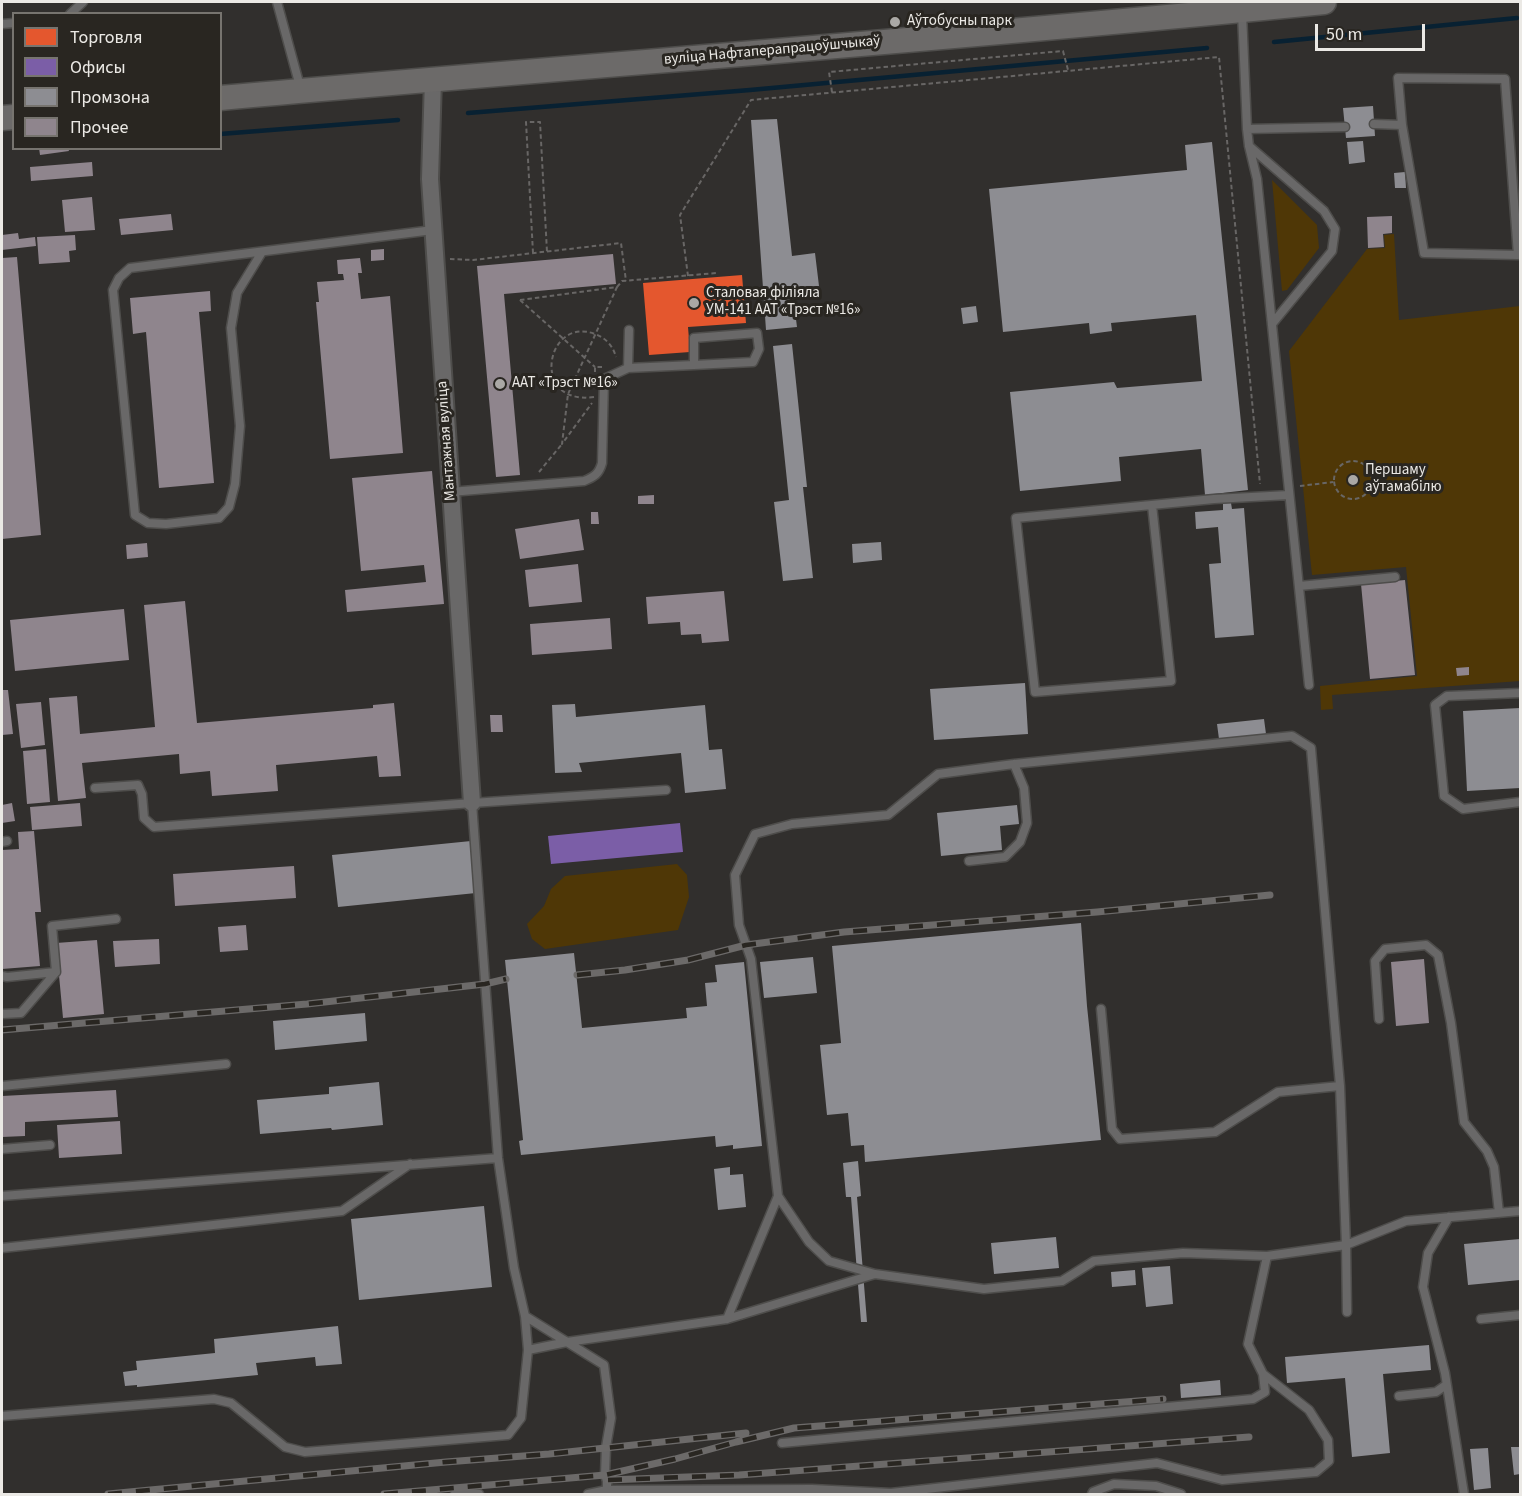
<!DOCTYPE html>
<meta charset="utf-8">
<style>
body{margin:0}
#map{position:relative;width:1522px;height:1496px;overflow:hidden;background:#312f2d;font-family:"Source Sans 3",sans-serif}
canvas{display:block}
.frame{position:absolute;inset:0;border:3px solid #ebe9e5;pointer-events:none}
.legend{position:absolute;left:12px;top:12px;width:210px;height:138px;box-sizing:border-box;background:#292621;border:2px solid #77746f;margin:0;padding:8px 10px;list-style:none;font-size:18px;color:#ebe9e5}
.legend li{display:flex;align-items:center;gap:12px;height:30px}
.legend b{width:30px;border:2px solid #77746f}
.scale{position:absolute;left:1315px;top:24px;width:110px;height:27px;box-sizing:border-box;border:3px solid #ebe9e5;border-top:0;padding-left:8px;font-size:18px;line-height:21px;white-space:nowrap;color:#ebe9e5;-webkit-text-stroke:4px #292621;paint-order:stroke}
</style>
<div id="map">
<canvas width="1522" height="1496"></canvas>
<div class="frame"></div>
<ul class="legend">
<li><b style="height:16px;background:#e4572e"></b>Торговля</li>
<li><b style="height:16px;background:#7b5ea7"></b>Офисы</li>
<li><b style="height:16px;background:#8d8d92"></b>Промзона</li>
<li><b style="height:16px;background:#8f858d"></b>Прочее</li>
</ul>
<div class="scale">50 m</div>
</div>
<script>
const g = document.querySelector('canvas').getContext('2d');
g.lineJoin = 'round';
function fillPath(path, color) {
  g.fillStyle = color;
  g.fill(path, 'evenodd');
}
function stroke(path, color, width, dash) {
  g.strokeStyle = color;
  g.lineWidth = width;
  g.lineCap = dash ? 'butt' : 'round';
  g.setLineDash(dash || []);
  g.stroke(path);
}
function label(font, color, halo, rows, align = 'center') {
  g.font = font + ' "Source Sans 3",sans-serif';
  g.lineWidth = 6;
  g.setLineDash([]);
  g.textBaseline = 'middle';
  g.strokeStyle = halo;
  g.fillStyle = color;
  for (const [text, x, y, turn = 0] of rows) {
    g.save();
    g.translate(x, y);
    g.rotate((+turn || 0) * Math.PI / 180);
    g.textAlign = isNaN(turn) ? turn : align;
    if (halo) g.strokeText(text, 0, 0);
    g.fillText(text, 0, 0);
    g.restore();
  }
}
fillPath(new Path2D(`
 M1272 180 1317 225 1319 248 1287 290 1282 291Z
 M1394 234 1399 320 1520 306V681L1332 695 1333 709 1321 710 1320 686 1417 676 1406 567 1312 575 1289 351 1367 249 1385 248 1384 235Z
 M677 864 687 875 689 897 678 930 545 949 532 939 527 924 544 906 551 889 565 876Z`), '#4f3706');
fillPath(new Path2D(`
 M742 275 746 323 688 327 690 352 649 355 643 283Z`), '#e4572e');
fillPath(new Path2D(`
 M680 823 683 852 551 864 548 836Z`), '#7b5ea7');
fillPath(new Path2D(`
 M1373 106 1375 136 1346 138 1343 108Z
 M777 119 792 256 815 253 819 286 792 288 797 327 766 330 751 120Z
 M1363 141 1365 162 1349 164 1347 142Z
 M1212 142 1248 490 1205 495 1201 449 1119 457 1121 481 1020 491 1010 392 1114 382 1117 388 1202 381 1196 315 1111 323 1112 331 1090 334 1089 323 1003 332 989 189 1187 170 1185 145Z
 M1405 172 1406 188H1395L1394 173Z
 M976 306 978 322 963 324 961 308Z
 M792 344 807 487H803L813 578 783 581 774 502 789 500 773 346Z
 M1223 503H1231L1232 509 1244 508 1254 635 1215 638 1209 564 1221 563 1218 527 1196 529 1195 512 1223 510Z
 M881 542 882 560 853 563 852 544Z
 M1025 683 1028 734 934 740 930 689Z
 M575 704 576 717 705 705 709 750 722 749 726 789 685 793 681 753 579 763 582 772 555 773 552 705Z
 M1520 708V788L1467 791 1463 711Z
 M1264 719 1266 734 1219 739 1217 724Z
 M1017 805 1019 824 1000 826 1002 850 941 856 937 813Z
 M471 841 476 893 338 907 332 855Z
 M1081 923 1087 1006 1101 1140 865 1162 864 1145 851 1146 848 1113 827 1115 820 1045 841 1043 832 946Z
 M574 953 582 1028 687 1018 686 1008 707 1006 705 983 717 982 715 965 744 962 762 1146 733 1149V1145L716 1147 715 1136 521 1155 519 1141 523 1140 505 960Z
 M813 957 817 993 764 998 760 962Z
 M365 1013 367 1041 275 1050 273 1021Z
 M379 1082 383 1125 332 1130 331 1128 260 1134 257 1100 329 1094V1087Z
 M858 1161 861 1196 857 1197 867 1322H861L851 1197H846L843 1163Z
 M730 1167V1175L743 1174 746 1207 718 1210 714 1169Z
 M484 1206 492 1287 359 1300 351 1219Z
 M1056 1237 1059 1268 994 1274 991 1243Z
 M1520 1239V1280L1468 1285 1464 1244Z
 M1170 1266 1173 1304 1146 1307 1142 1268Z
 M1135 1270 1136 1285 1112 1287 1111 1272Z
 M338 1326 342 1364 316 1366 315 1357 256 1363 258 1375 137 1387V1385L125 1386 123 1372 137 1370 136 1361 215 1353 214 1339Z
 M1429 1345 1431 1370 1383 1374 1390 1453 1352 1457 1345 1378 1287 1383 1285 1357Z
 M1220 1380 1221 1395 1181 1398 1180 1384Z
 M1511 1447H1520V1474L1514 1475Z
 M1488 1448 1491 1488 1474 1490 1470 1449Z`), '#8d8d92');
stroke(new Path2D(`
 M1274 42 1517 18
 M468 113 750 90 1207 48
 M220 134 398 120`), '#082132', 4.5);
fillPath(new Path2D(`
 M39 148H68L69 151 40 155Z
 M92 162 93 176 31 181 30 167Z
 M92 197 95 230 65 232 62 200Z
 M171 214 173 230 121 235 119 219Z
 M1392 216V233L1383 234 1384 247 1368 248 1367 217Z
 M18 233 19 239 35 237 36 246 2 250V235Z
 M75 235 76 250 69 251 70 262 39 264 37 237Z
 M384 249V260L371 261V250Z
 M613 254 616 284 504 294 520 475 496 477 477 266Z
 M17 257 41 535 2 539V258Z
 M360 258 362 273H358L361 299 390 296 403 453 330 459 316 302H319L317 282 344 280 343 274H338L337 260Z
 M210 291 211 311 199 312 214 483 159 488 146 332 133 334 130 298Z
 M432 471 444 604 347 612 345 590 426 582 424 565 361 571 352 478Z
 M654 495V504H638V496Z
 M591 512H598L599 524H591Z
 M579 519 584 550 520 559 515 529Z
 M147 543 148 557 127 559 126 545Z
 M578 564 582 602 529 607 525 570Z
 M1405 580 1415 675 1370 679 1361 584Z
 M724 591 729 641 702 643 701 634 681 635 680 622 648 624 646 597Z
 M185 601 197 723 373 708V705L394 703 401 776 379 777 377 756 276 765 278 791 212 796 210 771 180 774 179 754 82 763 86 798 58 801 49 698 77 696 80 734 155 727 144 605Z
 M124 609 129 660 15 671 10 620Z
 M610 618 612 649 532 655 530 624Z
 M1469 667V675L1457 676 1456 668Z
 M2 690H8L13 734 2 735Z
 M41 702 45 745 21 748 16 704Z
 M490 715H502L503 732H491Z
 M46 749 50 802 27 804 23 751Z
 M12 803 15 821 2 823V805Z
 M80 803 82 826 32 830 30 807Z
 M34 831 41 912H35L40 966 2 969V850L19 849 18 832Z
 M294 866 296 898 175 906 173 874Z
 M246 925 248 950 220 952 218 927Z
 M159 939 160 964 115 967 113 941Z
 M97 940 104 1014 63 1018 56 943Z
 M1424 959 1429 1023 1396 1026 1391 962Z
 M116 1090 118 1117 25 1122V1136L2 1137V1096Z
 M120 1121 122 1154 59 1158 57 1125Z`), '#8f858d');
const lane = new Path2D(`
 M277 2 301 90
 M1242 13 1247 129 1249 146 1257 179 1309 685
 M70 14 83 2
 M2 24 14 23
 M1374 124 1402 125 1398 78 1505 79 1518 255 1424 253 1402 125
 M1247 129 1345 127
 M1249 146 1324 211 1335 229 1332 251 1272 324
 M262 252 237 293 231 328 240 426 235 484 229 507 219 518 166 524 148 523 135 515 113 290 119 278 130 268 433 230
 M757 333 759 349 753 362 694 365V338Z
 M628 368 629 330
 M450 492 584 481C594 477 599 474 602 463L604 379 628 368 694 365
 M1152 505 1171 681 1035 692 1016 518 1214 499 1289 495
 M1299 586 1395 577
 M1520 693 1447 696 1435 705 1444 796 1463 809 1520 802
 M95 788 138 785 142 794 144 818 154 827 472 803 666 790
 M2 842 7 841
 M969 861 1005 857 1020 842 1027 823 1024 788 1014 764
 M2 976 7 977 56 972
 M1101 1009 1112 1129 1120 1139 1215 1132 1278 1092 1340 1086
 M2 1014 21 1013 56 972 52 926 116 919
 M1379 1019 1375 961 1385 949 1426 945 1438 955 1451 1023 1464 1122 1487 1151 1494 1167 1499 1213
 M2 1086 226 1064
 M2 1149 50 1145
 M2 1196 498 1158
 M778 1196 809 1242 829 1261 875 1274
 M1449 1217 1428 1253 1423 1287 1445 1373 1464 1494
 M2 1248 342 1211 410 1164
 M525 1316 604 1365 611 1418 606 1447 605 1475 607 1481V1490
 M727 1319 778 1196 751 959 739 925 735 875 755 834 792 824 888 815 938 774 1014 764 1292 736 1311 748 1340 1086 1346 1245 1347 1312
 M1481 1319 1520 1315
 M528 1350 567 1342 727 1319 875 1274 984 1289 1062 1281 1094 1261 1183 1253 1267 1256 1346 1245 1406 1221 1520 1211
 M1399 1396 1436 1392 1446 1385
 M2 1416 214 1399 231 1403 285 1447 305 1452 508 1435 521 1418 528 1350 525 1316 514 1268 498 1158 472 803
 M782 1443 1253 1399 1265 1392 1263 1374
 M455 1494 469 1493 479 1494
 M588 1494 607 1490 812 1489 891 1493 1157 1463 1222 1480 1316 1472 1329 1461 1328 1440 1309 1410 1263 1374 1248 1344 1267 1256
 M1092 1494 1093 1492 1114 1484 1156 1486 1181 1494`);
const street = new Path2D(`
 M433 79 430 179 472 803`);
const secondary = new Path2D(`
 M220 98C588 65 956 39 1324 2
 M2 118 14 117`);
stroke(lane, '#4e4d4b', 11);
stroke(street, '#4e4d4b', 20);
stroke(secondary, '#4e4d4b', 27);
stroke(new Path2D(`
 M832 92 829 72 1063 51 1068 70
 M533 253 526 122H540L547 252
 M450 259 473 260 621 243 626 281
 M688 276 680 215 751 100 1219 57 1260 484
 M617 287 622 281 717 273
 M520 300 617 287 568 394 562 444 592 403
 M520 300 595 367
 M595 372V367H603
 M594 397C529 406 546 315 595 334 606 338 613 346 616 357
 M1334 480a19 19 0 1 1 38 0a19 19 0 1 1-38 0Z
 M539 472 562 444
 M1300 486 1333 482`), '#686665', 2, [4.5, 3]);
stroke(lane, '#696868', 8);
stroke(street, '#696868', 16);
stroke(secondary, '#6c6a69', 24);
const rail = new Path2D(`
 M577 975 625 970 688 960 746 945 844 932 1097 912 1270 895
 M2 1030 307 1004 485 984 506 979
 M608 1480 739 1475 1249 1437
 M108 1494 446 1462 549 1454 746 1433
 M384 1494 605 1475 675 1459 736 1442 794 1428 1163 1399`);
stroke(rail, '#6c6a69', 7);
stroke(rail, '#292621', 4.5, [14]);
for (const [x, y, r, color] of [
 [895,22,6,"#aaa8a5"],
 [694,303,6,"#aaa8a5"],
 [500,384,6,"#aaa8a5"],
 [1353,480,6,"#aaa8a5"]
]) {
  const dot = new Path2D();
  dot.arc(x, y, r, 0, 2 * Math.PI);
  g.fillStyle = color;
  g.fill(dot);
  stroke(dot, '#292621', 2);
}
label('15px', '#ebe9e5', '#292621', [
 ["Аўтобусны парк",907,22],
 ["Сталовая філіяла",706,294],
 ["УМ-141 ААТ «Трэст №16»",706,311],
 ["ААТ «Трэст №16»",512,384],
 ["Першаму",1365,471],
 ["аўтамабілю",1365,488]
], 'left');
label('15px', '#ebe9e5', '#292621', [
 ["вуліца Нафтаперапрацоўшчыкаў",772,51,-5],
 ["Мантажная вуліца",447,441,-94]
]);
</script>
